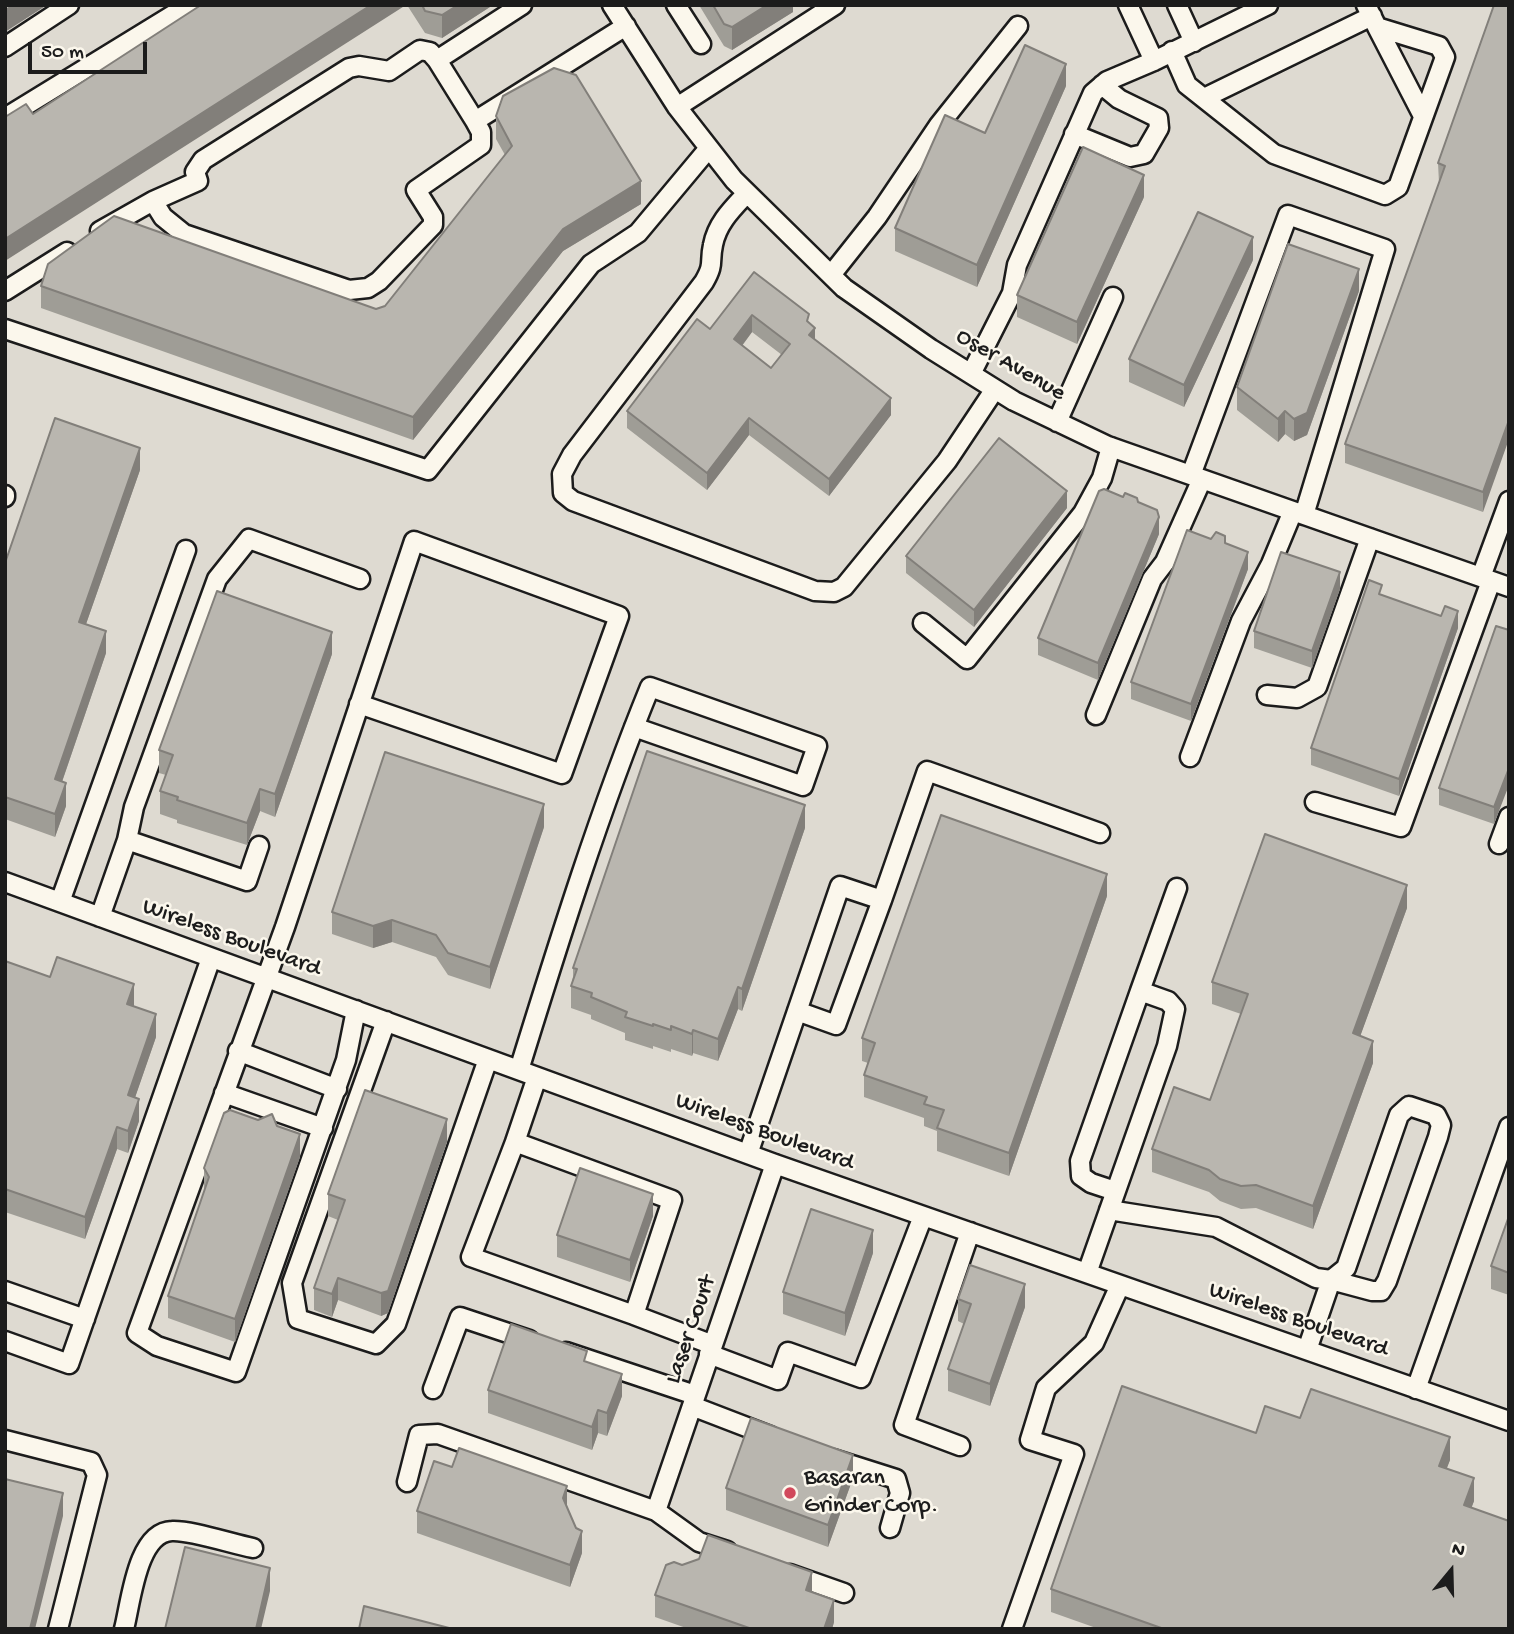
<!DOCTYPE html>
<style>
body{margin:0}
#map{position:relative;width:1514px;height:1634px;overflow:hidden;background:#eeeadf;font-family:"Gochi Hand",sans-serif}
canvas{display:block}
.frame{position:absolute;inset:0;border:7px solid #1c1c1c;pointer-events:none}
.north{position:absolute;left:1416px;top:1536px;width:70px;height:70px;-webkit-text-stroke:5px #fbf7ec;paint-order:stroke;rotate:19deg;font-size:19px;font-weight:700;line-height:28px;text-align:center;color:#1c1c1c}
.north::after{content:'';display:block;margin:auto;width:24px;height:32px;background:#1c1c1c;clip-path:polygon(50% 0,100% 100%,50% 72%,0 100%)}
.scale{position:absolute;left:28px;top:42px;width:119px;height:32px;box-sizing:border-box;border:4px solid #1c1c1c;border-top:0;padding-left:9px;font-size:21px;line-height:24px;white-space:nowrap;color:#1c1c1c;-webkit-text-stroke:5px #fbf7ec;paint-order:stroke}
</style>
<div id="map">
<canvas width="1514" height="1634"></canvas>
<div class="frame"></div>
<div class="north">N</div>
<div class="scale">50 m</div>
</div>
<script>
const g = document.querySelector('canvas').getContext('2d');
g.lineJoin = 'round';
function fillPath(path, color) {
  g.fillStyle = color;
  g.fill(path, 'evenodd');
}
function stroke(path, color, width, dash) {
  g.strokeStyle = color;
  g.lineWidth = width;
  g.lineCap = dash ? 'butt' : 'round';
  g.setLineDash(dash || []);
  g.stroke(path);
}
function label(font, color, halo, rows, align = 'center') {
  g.font = font + ' "Gochi Hand",sans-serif';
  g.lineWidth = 5;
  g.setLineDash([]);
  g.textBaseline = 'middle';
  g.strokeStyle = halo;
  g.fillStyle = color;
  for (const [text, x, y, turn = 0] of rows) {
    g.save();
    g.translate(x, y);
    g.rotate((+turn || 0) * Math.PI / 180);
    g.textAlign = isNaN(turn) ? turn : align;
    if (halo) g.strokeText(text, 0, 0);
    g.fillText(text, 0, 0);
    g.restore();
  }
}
fillPath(new Path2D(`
 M5 5H1509V1629H5Z`), '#dedad1');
const minor = new Path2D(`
 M612 5 677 107 734 180 844 288 931 349 1014 401 1108 446 1509 587
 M676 5 701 44
 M1128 5 1154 61 1268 5
 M1177 5 1194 42
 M1377 27 1422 114
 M5 47 69 5
 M1172 51 1187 85 1274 154 1385 195 1398 187 1445 57 1439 46 1377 27 1366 5
 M437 60 475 121
 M1204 98 1372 16
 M677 107 835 5
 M5 118 189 5
 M1074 134 1130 157 1144 154 1159 128 1158 118 1119 99 1102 85
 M747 193C733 208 717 223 713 245 709 263 715 263 704 282L572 455 562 474 563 493 573 501 815 591 834 592 844 587 947 461 995 389
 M153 201 198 181 195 172 203 160 349 68 359 66 389 71 420 50 430 52 437 60 522 5
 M100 231 153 201 163 217 184 234 349 290 368 288 379 281 433 225V217L416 190 481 145V132L475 121 626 26
 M831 275 877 217 939 125 1018 26
 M5 291 67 252
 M5 329 428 470 591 264 638 233 709 148
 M971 374 1012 293 1017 265 1093 93 1107 81 1154 61
 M1057 422 1113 297
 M1191 475 1288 215 1385 249 1304 515
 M5 495V497
 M1481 577 1509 501
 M923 623 967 659 1083 513 1102 478 1111 447
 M1267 695 1297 698 1317 687 1370 538
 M1096 715 1152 579 1165 562 1202 479
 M1190 757 1241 621 1271 564 1293 511
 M1315 802 1401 827 1491 581
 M127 840 134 807 217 579 249 539 360 579
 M1499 844 1509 817
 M5 882 775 1164 1509 1421
 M60 902 186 550
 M100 917 127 840 247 881 259 846
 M1140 991 1177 888
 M356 1010 346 1060 236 1372 157 1346 137 1333 285 927 414 541 619 616 562 774 359 704
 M797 1011 836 1025 882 900
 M386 1021 292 1283 298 1319 376 1344 396 1324 488 1059
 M238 1051 337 1089
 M519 1070C559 941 599 812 650 687L817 746 803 786 634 727
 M224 1093 323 1128
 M515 1142 471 1257 634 1315 672 1200 515 1142 537 1077
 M748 1154 840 886 882 900 927 771 1100 833
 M1109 1210 1216 1227 1316 1278 1331 1280 1346 1268 1399 1115 1409 1106 1436 1115 1441 1125 1438 1137 1387 1281 1381 1291H1372L1331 1280 1307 1350
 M1087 1273 1167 1046 1175 1009 1168 1001 1140 991 1080 1161 1081 1176 1091 1183 1115 1191
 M5 1291 85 1319
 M634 1315 713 1345
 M5 1341 69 1364 211 958
 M566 1352 695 1395
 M709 1354 778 1380 788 1352 861 1378 923 1216
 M433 1389 460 1317 529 1340
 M1416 1389 1509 1127
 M692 1406 770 1436
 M5 1440 91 1462 97 1475 58 1629
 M960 1446 904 1425 970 1232
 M833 1459 896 1479 900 1493 890 1528
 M407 1482 419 1435 438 1434 656 1511 699 1542 727 1551
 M656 1511 775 1164
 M790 1574 844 1593
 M124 1629C131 1602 137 1532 172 1531 191 1530 232 1544 253 1548
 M1012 1629 1074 1454 1030 1440 1046 1388 1094 1343 1120 1285`);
stroke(minor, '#1c1c1c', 23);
stroke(minor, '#fbf7ec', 18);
fillPath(new Path2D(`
 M407 5H493L442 38 425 33Z
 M699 5H793V12L732 50 724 46Z
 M1494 5 1483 512 1345 463V444L1439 183 1438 163Z
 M1066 86 977 287 895 251V228L985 133Z
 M496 116 641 204 563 251 413 440 41 308V286L376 309 385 306 505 155 496 139Z
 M1144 197 1077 344 1017 317V295Z
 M1253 260 1184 407 1129 382V359Z
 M754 272 809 323 815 340 891 415 829 496 749 435 707 490 627 428V411L710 329ZM752 332 782 355 771 368 742 346Z
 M1359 291 1307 435 1294 441 1285 434 1278 442 1237 410V387Z
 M140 470 86 624 106 653 62 782 66 806 55 837 5 819V563Z
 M1123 497 1138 502 1159 534 1098 680 1038 655V638Z
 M1067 508 974 627 906 573V556Z
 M1225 543 1248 569 1191 721 1131 699V682Z
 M1340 589 1312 668 1254 648V631Z
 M1382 595 1458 628 1399 796 1311 765V748Z
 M1496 626 1494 824 1439 805V788Z
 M332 654 275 817 260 811 247 845 177 823V820L160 814V791L166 775 159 773V750Z
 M544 827 490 989 448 975 436 957 392 942 373 948 332 934V912Z
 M805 828 742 1011 738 1009 718 1061 693 1053 692 1056 671 1049V1052L653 1046V1049L625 1040V1033L591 1019V1015L571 1008V986L573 977V968Z
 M1107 896 1009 1176 937 1151V1131L924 1126V1118L864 1097V1075L868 1063 862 1061V1038Z
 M1407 908 1360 1036 1373 1063 1313 1229 1256 1208 1241 1209 1220 1201 1209 1192 1152 1172V1149L1210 1100 1241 1014 1212 1004V982Z
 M5 961 134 1007 156 1037 135 1097 139 1121 128 1153 117 1149 85 1239 5 1212Z
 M277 1126 300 1157 235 1342 168 1318V1296L204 1191V1168Z
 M447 1142 388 1313 381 1316 338 1300 332 1317 314 1310V1288L338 1220 328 1216V1194Z
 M653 1216 630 1282 557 1257V1235Z
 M1509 1216V1295L1491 1289V1266Z
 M873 1253 845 1336 783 1314V1292Z
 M958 1299 1025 1307 990 1406 948 1391V1369L964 1324 958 1321Z
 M587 1362 622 1396 607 1436 598 1433 592 1450 488 1413V1390Z
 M1300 1418 1450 1460 1446 1469 1474 1501 1471 1508 1509 1629H1099L1051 1612V1589L1256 1433Z
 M853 1478 828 1547 726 1510V1488Z
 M567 1508 582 1553 570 1587 417 1533V1511Z
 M682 1565 812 1592 834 1622 832 1629H689L655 1617V1595Z`), '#9f9d96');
fillPath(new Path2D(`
 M12 5H47L5 32V9Z
 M371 5H406L5 261V239Z
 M458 5H493L442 38V15Z
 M767 5H793V12L732 50V27Z
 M1066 64V86L977 287V265Z
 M1144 175V197L1077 344V322Z
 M641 181V204L563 251 413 440V417L563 229Z
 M1253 237V260L1184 407V385Z
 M1359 269V291L1307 435 1294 441V419Z
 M752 315V332L734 356V339Z
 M815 328V345L809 335Z
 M891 398V415L829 496V479Z
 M1285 411V434L1278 442V419Z
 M749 418V435L707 490V473Z
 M1509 420V439L1483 512V492Z
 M140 448V470L79 644V622Z
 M1067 491V508L974 627V610Z
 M1159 517V534L1098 680V663Z
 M1248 552V569L1191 721V704Z
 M1340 572V589L1312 668V651Z
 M1458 611V628L1399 796V779Z
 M106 631V653L55 802V779Z
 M332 632V654L275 817V794Z
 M1509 768V785L1494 824V807Z
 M66 783V806L55 837V814Z
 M260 789V811L247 845V823Z
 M544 804V827L490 989V967Z
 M805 805V828L742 1011V989Z
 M1107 874V896L1009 1176V1153Z
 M1407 885V908L1353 1056V1033Z
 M392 920V942L373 948V926Z
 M134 984V1006L127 1004Z
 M738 987V1009L718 1061V1039Z
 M156 1014V1037L128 1118V1095Z
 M693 1030V1053L692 1056V1034Z
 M1373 1041V1063L1313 1229V1206Z
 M139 1099V1121L128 1153V1131Z
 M447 1119V1142L388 1313 381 1316V1293Z
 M117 1127V1149L85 1239V1217Z
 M300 1134V1157L235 1342V1319Z
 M653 1194V1216L630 1282V1260Z
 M873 1230V1253L845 1336V1313Z
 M338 1278V1300L332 1317V1294Z
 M1025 1284V1307L990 1406V1384Z
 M622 1374V1396L607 1436V1413Z
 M598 1410V1433L592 1450V1427Z
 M1450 1437V1460L1439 1489V1466Z
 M853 1455V1478L828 1547V1525Z
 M1474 1478V1501L1464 1528V1505Z
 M567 1486V1508L563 1498Z
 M63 1493V1516L35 1629H30Z
 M582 1531V1553L570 1587V1565Z
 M270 1568V1591L261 1629H256Z
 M812 1572V1595L806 1590Z
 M834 1600V1622L832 1629H824Z`), '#827f7a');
const building = new Path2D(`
 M201 5H371L5 239V117L26 104 33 114Z
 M422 5H458L442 15 425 11Z
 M713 5H767L732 27 724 24Z
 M1494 5H1509V420L1483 492 1345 444 1445 166 1438 163Z
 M1025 45 1066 64 977 265 895 228 945 115 985 133Z
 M554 68 576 75 641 181 563 229 413 417 41 286 48 264 114 216 376 309 385 306 512 146 496 116 503 96Z
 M1083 147 1144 175 1077 322 1017 295Z
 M1198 212 1253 237 1184 385 1129 359Z
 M1288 244 1359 269 1307 413 1294 419 1285 411 1278 419 1237 387Z
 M754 272 809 314 807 321 815 328 809 335 891 398 829 479 749 418 707 473 627 411 697 319 710 329ZM752 315 790 344 771 368 734 339Z
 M55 418 140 448 79 622 106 631 55 779 66 783 55 814 5 797V563Z
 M999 438 1067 491 974 610 906 556Z
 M1104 489 1123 497 1125 493 1137 498 1138 502 1157 510 1159 517 1098 663 1038 638 1099 491Z
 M1187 530 1211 539 1216 532 1225 536V543L1248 552 1191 704 1131 682Z
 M1281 552 1340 572 1312 651 1254 631Z
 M1369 580 1382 585 1379 594 1441 616 1445 606 1458 611 1399 779 1311 748Z
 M217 591 332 632 275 794 260 789 247 823 177 800 178 797 160 791 173 755 159 750Z
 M1496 626 1509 630V768L1494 807 1439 788Z
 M647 751 805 805 742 989 738 987 718 1039 693 1030 692 1034 671 1026V1030L653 1024V1026L625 1017 627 1012 591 997 592 993 571 986 577 969 573 968Z
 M385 752 544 804 490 967 448 953 436 935 392 920 373 926 332 912Z
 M941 815 1107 874 1009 1153 937 1128 944 1110 924 1104 927 1097 864 1075 875 1043 862 1038Z
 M1265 834 1407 885 1353 1033 1373 1041 1313 1206 1256 1185 1241 1186 1220 1179 1209 1170 1152 1149 1174 1087 1210 1100 1248 994 1212 982Z
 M57 957 134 984 127 1004 156 1014 128 1095 139 1099 128 1131 117 1127 85 1217 5 1189V961L50 977Z
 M365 1090 447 1119 388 1291 381 1293 338 1278 332 1294 314 1288 345 1200 328 1194Z
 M230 1110 258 1120 272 1114 277 1126 300 1134 235 1319 168 1296 209 1177 204 1168 224 1113Z
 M580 1168 653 1194 630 1260 557 1235Z
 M811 1209 873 1230 845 1313 783 1292Z
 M1509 1216V1273L1491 1266Z
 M970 1265 1025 1284 990 1384 948 1369 971 1304 958 1299Z
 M511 1324 587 1351 584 1361 622 1374 607 1413 598 1410 592 1427 488 1390Z
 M1122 1386 1256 1433 1265 1406 1300 1418 1311 1389 1450 1437 1439 1466 1474 1478 1464 1505 1509 1521V1629H1164L1051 1589Z
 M751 1418 853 1455 828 1525 726 1488Z
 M459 1448 567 1486 563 1498 576 1528 582 1531 570 1565 417 1511 434 1461 452 1467Z
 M5 1479 63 1493 30 1629H5Z
 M708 1535 812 1572 806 1590 834 1600 824 1629H752L655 1595 666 1565 674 1562 682 1565 699 1559Z
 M185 1547 270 1568 256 1629H165Z
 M364 1606 453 1629H359Z`);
fillPath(building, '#b9b6af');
stroke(building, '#827f7a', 2);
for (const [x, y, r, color] of [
 [790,1493,7,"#d1495b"]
]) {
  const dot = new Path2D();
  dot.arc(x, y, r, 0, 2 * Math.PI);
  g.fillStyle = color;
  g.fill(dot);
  stroke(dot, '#fbf7ec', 2.5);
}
label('24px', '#1c1c1c', '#fbf7ec', [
 ["Oser Avenue",1010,366,30],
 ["Wireless Boulevard",231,939,20],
 ["Wireless Boulevard",764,1133,20],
 ["Wireless Boulevard",1298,1321,19],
 ["Laser Court",692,1330,-71]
]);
label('24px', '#1c1c1c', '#fbf7ec', [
 ["Basaran",804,1479],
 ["Grinder Corp.",804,1507]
], 'left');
</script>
